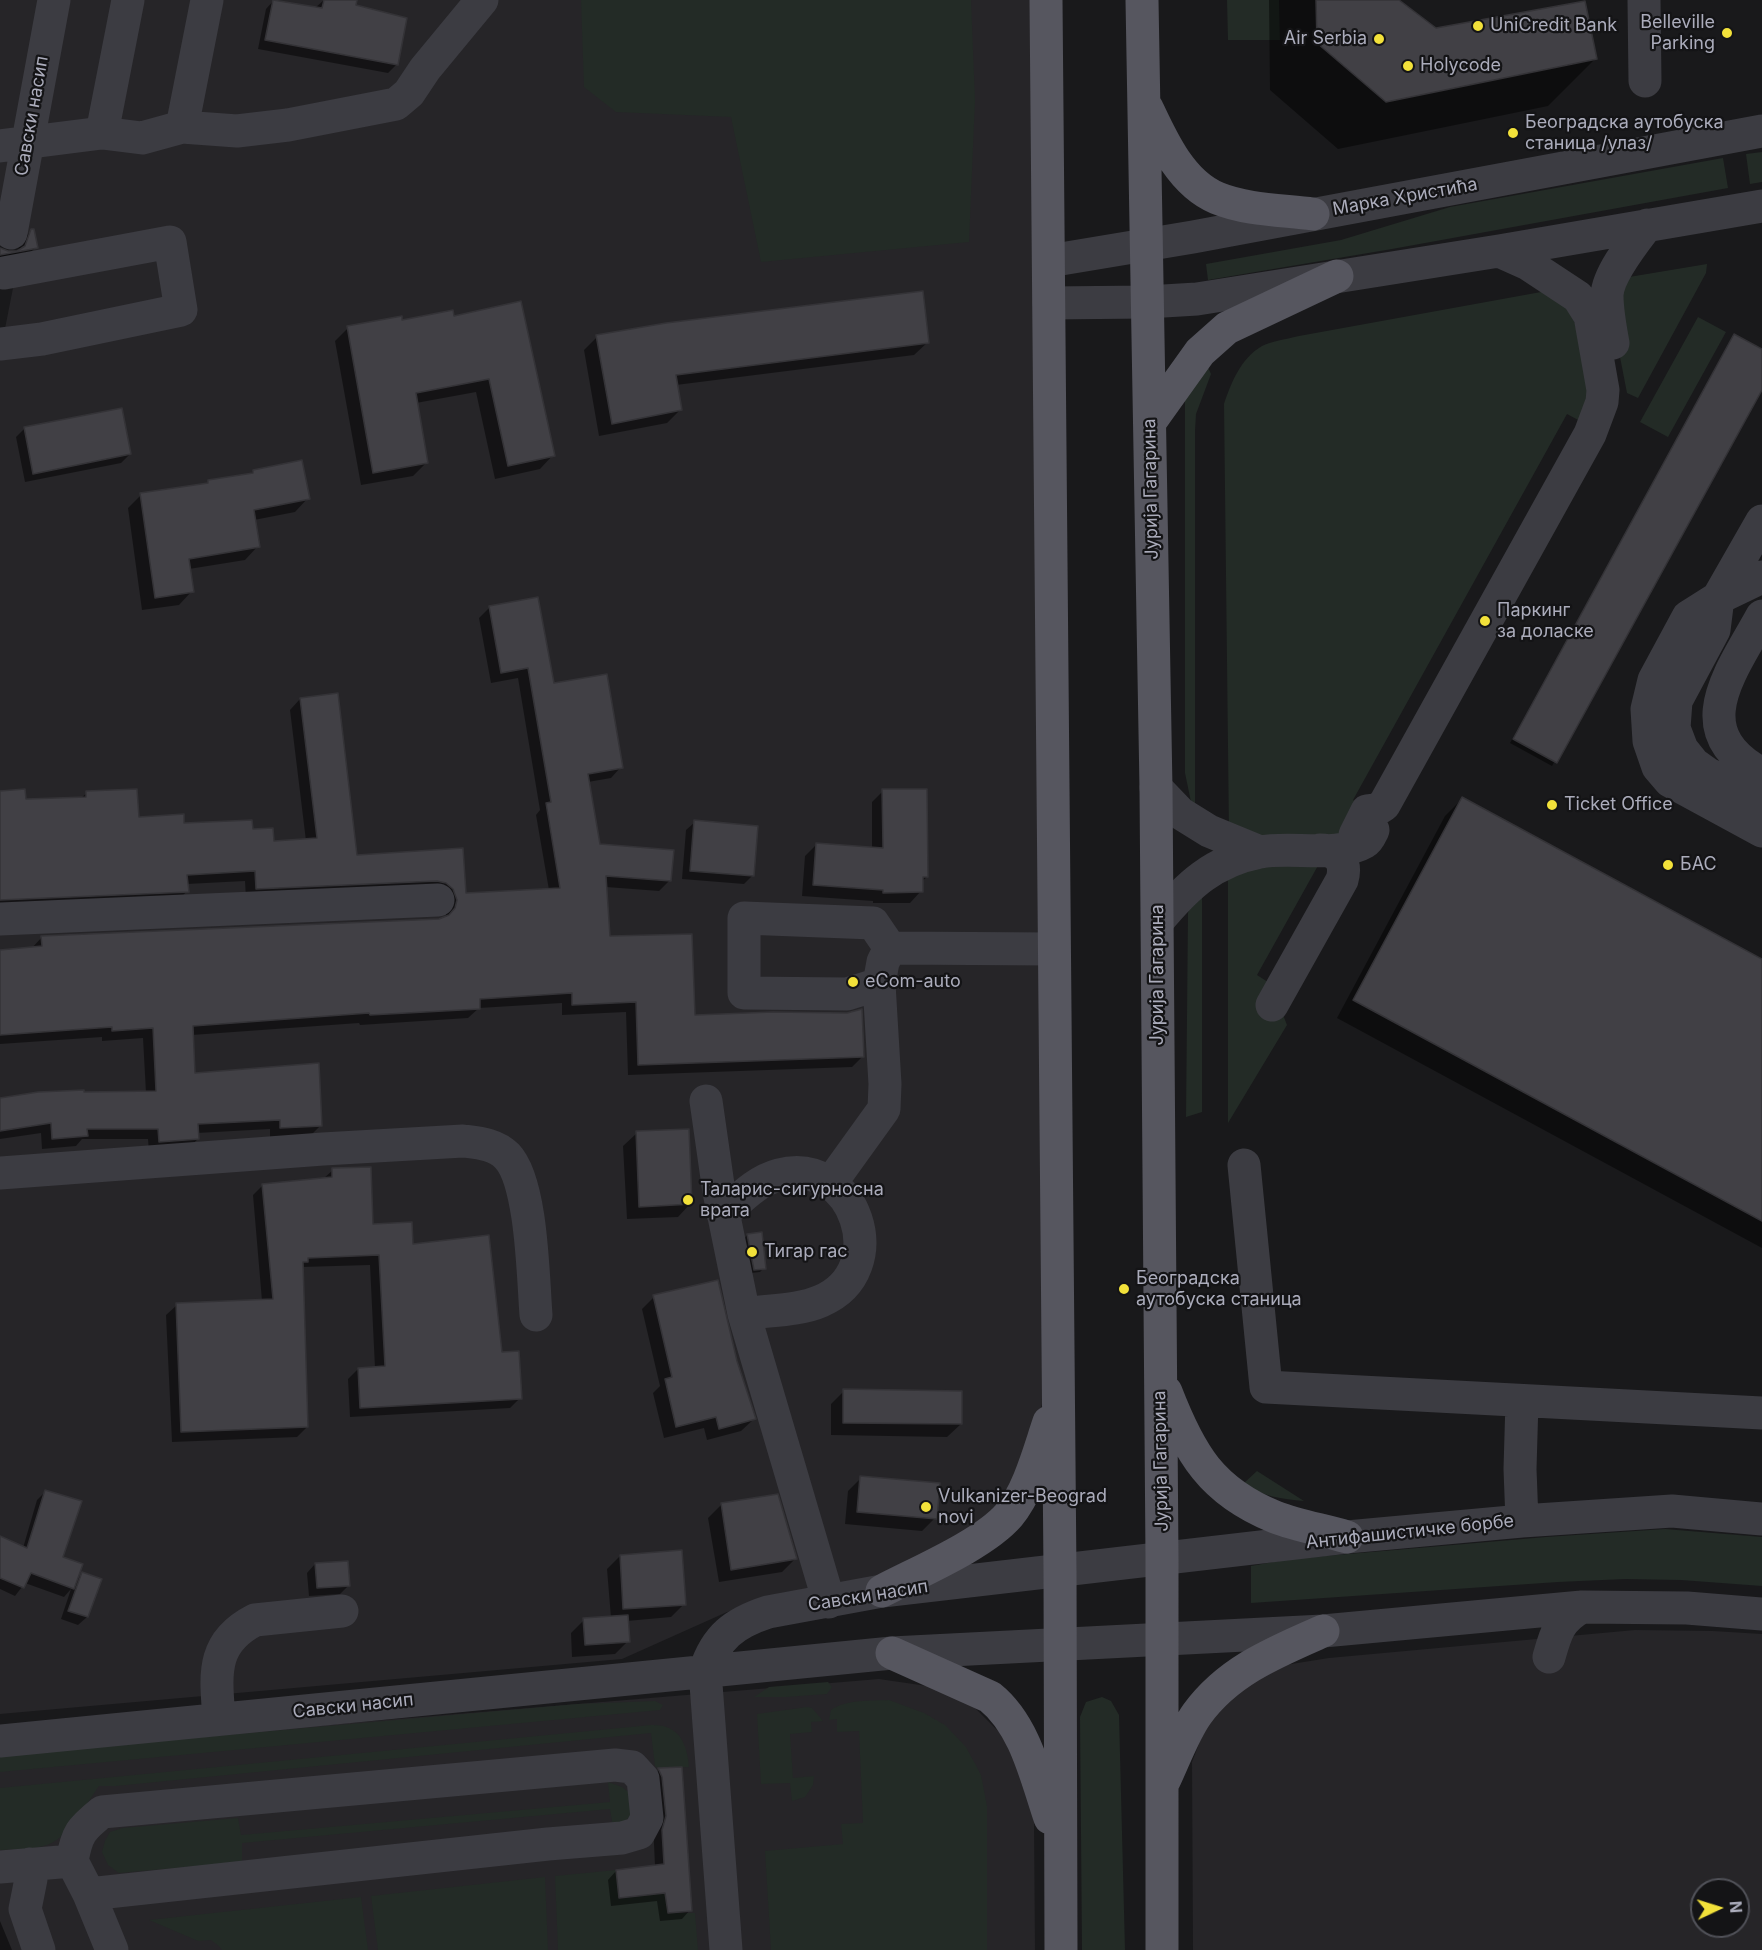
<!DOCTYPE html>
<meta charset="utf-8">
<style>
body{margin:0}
#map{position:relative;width:1762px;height:1950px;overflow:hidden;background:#19191b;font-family:Inter,sans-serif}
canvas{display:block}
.north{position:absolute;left:1690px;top:1878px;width:60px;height:60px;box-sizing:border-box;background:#141416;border:2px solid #505158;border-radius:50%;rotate:86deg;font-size:16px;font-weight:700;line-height:24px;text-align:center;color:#abacbb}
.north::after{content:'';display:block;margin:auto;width:21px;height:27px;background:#f2e13a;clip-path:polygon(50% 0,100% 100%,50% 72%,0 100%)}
</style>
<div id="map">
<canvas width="1762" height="1950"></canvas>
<div class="north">N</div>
</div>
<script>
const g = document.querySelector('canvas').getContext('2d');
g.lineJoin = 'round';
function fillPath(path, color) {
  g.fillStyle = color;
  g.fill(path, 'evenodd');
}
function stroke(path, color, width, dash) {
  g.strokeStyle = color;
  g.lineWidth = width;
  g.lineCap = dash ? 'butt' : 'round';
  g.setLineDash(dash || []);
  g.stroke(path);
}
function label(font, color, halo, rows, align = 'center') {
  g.font = font + ' Inter,sans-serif';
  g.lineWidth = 4.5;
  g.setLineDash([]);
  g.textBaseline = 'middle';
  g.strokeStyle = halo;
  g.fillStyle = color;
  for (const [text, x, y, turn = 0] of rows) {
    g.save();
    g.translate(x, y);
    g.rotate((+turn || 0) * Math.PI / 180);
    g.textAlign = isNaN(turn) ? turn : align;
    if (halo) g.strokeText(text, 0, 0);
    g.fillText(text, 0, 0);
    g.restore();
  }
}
fillPath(new Path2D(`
 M0 0H1033L1051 1369 1024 1474 999 1511 880 1583 727 1612 622 1659 0 1714V354L25 227 0 243Z
 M1635 1630 1713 1631 1762 1634V1950H1193L1192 1762 1202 1736 1217 1710 1243 1684 1279 1666 1329 1658ZM1702 1890H1738V1926H1702Z
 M879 1679 927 1686 965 1698 1011 1744 1034 1820 1035 1950H0V1752Z`), '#262528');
fillPath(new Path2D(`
 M581 0H971L975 100 969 242 761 262 731 117 616 112 584 87Z
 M1227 0H1279L1280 40H1228Z
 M1762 152V182L1750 184 1746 154Z
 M1723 158 1728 188 1392 249 1208 280 1206 264 1341 240 1450 207Z
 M1707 264 1706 273 1638 398 1627 393 1620 357 1623 278Z
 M1552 290 1570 304 1592 391 1580 421 1567 414 1353 800 1362 806 1344 832 1336 835 1252 837 1229 833 1224 404C1231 383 1241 358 1262 346 1272 341 1287 339 1299 336Z
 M1698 317 1726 332 1668 437 1640 422Z
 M1207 365 1211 374 1196 414 1195 431V804L1191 802 1185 773V400Z
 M1320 862 1257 975 1271 984 1287 1025 1228 1123V870Z
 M1202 886V1112L1186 1117 1188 913 1193 897Z
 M1257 1471 1304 1501C1282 1499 1262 1497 1244 1483Z
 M1665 1529 1762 1537V1586L1681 1580 1625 1579 1558 1582 1251 1603V1566L1290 1559 1546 1537Z
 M828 1682 832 1687 827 1694 786 1697H754L769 1687Z
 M1102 1697 1111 1701 1119 1715 1125 1950H1082L1080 1717 1086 1702Z
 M889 1700 924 1713 945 1725 966 1747 981 1775 987 1806V1950H771L765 1851 843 1844 841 1824 863 1823 859 1731 837 1732V1719L829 1720 831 1710C847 1699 870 1701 889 1700Z
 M655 1701 663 1705 660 1710 0 1772V1755L577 1704Z
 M807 1707 812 1708 823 1721 811 1722 812 1732 790 1734 793 1778 814 1776 813 1785 805 1797 792 1801 790 1783 761 1784 757 1714Z
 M651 1725C679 1724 687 1743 689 1767L658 1768 655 1766 651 1733 116 1786H99C86 1804 69 1837 47 1845 33 1850 15 1849 0 1850V1788Z
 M608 1782 622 1787 631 1794 632 1814 624 1822 613 1827 610 1809 242 1843V1862L119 1873 108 1865 102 1852 105 1841 110 1832 123 1828 238 1818 241 1835 610 1802Z
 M616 1870 619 1898 665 1893 668 1913H695L698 1950H558L555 1876Z
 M545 1877 548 1950H378L371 1896Z
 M361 1897 368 1950H222L219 1946 211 1940 198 1941 149 1920Z`), '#232b26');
fillPath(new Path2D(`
 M274 0 315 8 324 0H328L397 64 388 73 258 49 266 9Z
 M1269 0H1396L1435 30 1595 59 1548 106 1338 149 1270 90Z
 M31 231 36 247 28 255 0 260V250L7 253 17 252 23 239Z
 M452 318 553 455 540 469 495 479 476 392 416 403 427 462 413 476 361 485 335 341 348 328Z
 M1734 336 1762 351V387L1552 766 1510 743Z
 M597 337 928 342 914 355 676 385 681 409 667 423 599 436 584 350Z
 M25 428 130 454 121 463 25 482 16 437Z
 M253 471 308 498 295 512 254 520 258 546 245 560 189 569 192 591 179 605 142 610 128 508 141 495 205 485 209 482 250 475Z
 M490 607 621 767 611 778 588 782 598 845 670 880 659 891 606 887 608 938 693 1016 863 1056 852 1067 628 1075 626 1012 562 1015V1003L479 1008 468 1018 360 1025 359 1023 192 1035 194 1075 321 1125 310 1136 270 1138V1129L197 1133 198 1139 187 1149 149 1152 148 1139H82L76 1146 42 1149 41 1133 0 1139V1100L82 1094 146 1093 143 1038 102 1041V1037L0 1044V951L31 949 42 937 439 920 445 918 447 911 246 899 245 881 187 884V891L177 902 0 910V792L24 801 81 798 87 793 137 818 183 825 251 831 272 843 306 841 290 710 300 699 356 856 462 850 465 895 549 890 536 815 540 810 518 678 491 683 479 618Z
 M883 791 927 877 921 882V891L910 903H873V901L802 896 805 856 816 845 872 849V802Z
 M1462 799 1762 960V1248L1337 1018 1445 816Z
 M695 822 752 876 744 884 682 879 686 830Z
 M637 1133 691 1203 678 1217 627 1219 623 1146Z
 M333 1170 372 1226 412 1245 520 1398 510 1408 350 1417 348 1379 358 1369 375 1368 370 1265 302 1267 307 1427 297 1437 172 1442 166 1315 177 1305 262 1301 253 1195 263 1185 323 1179Z
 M747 1235 764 1268 760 1272 751 1273 744 1239Z
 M654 1297 736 1361 754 1419 741 1431 707 1440 704 1428 664 1438 653 1393 660 1386 642 1309Z
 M844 1391 961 1424 947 1437 831 1435V1404Z
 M861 1478 935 1518 922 1531 845 1524 848 1491Z
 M46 1491 62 1558 75 1581 82 1574 87 1617 78 1625 61 1619 71 1589 64 1597 25 1583 15 1596 0 1589V1538L23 1548 37 1500Z
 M722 1504 795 1559 782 1572 719 1582 708 1518Z
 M620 1556 684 1604 671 1617 627 1621 628 1641 615 1654 572 1657 571 1633 584 1620 611 1618 607 1569Z
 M315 1564 349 1585 340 1594 309 1596 307 1573Z
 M680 1768 690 1910 682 1919 660 1921 657 1901 611 1906 608 1880 616 1871 655 1866 651 1778 659 1770Z
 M0 1921 12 1950H0Z`), '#0007');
const building = new Path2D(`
 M273 0 322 8 324 0H357L356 5 407 18 398 65 265 40Z
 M1316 0H1399L1436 28 1585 1 1597 59 1386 102 1317 43Z
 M31 229H34L38 248 0 255V248L8 251H17L25 246Z
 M923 291 929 343 676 375 682 410 612 424 596 335 666 323Z
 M521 301 555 456 508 466 489 379 416 393 428 463 373 473 347 326 402 316V320L453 310 454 316Z
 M1734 334 1762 349V390L1557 763 1513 739Z
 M122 408 131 454 33 474 24 427Z
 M302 460 310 499 254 510 260 547 189 559 194 592 155 598 140 493 208 483V480L253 473V470Z
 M538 597 554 683 607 674 623 768 588 774 600 844 674 850 671 881 606 876 610 936 692 934 695 1015 773 1012 847 1013 862 1009 864 1057 638 1065 636 1002 572 1005V993L480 999V1009L370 1015 369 1013 193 1026 195 1073 319 1063 322 1126 280 1128V1120L198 1124 199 1139 159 1142 158 1129H87L88 1136 52 1139 51 1123 0 1131V1098L38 1092 84 1090V1092L156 1091 153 1028 112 1031V1027L0 1035V950L42 946 41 936 439 919 449 915 455 908 457 900 453 889 446 883 437 881 256 889 255 871 187 875 189 892 0 900V791L25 789 26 799 86 797V791L137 789 139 817 184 814V823L252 820 253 829 273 828 274 841 317 838 300 698 338 693 357 855 463 848 466 893 560 888 546 803 551 802 528 668 501 673 489 606Z
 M882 789H927L928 877H923V892L883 893V890L813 885 816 843 883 848Z
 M1462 797 1762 959V1221L1353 1000Z
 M694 820 758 826 754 876 690 871Z
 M689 1129 692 1204 639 1207 636 1131Z
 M371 1167 373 1224 412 1222 413 1244 489 1235 502 1352 519 1351 522 1399 360 1408 358 1368 385 1366 379 1255 308 1258V1262H303L308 1427 181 1432 176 1303 273 1299 262 1184 332 1177V1168Z
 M762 1232 766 1269 754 1270 747 1234Z
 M718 1280 737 1361 756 1419 719 1429 716 1417 676 1427 665 1379 672 1377 653 1295Z
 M843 1389 962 1391V1424L843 1423Z
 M860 1476 940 1483 937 1519 857 1512Z
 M45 1490 82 1501 63 1557 83 1564 74 1589 31 1573 24 1588 0 1578V1536L27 1548Z
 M778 1494 797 1559 731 1570 721 1503Z
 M682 1550 686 1605 623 1609 620 1555Z
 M348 1561 350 1586 317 1588 315 1563Z
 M82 1572 102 1579 88 1617 68 1611Z
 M628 1615 630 1642 585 1645 583 1618Z
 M682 1767 692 1911 668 1913 665 1893 619 1898 616 1870 664 1864 662 1830 666 1816 662 1777 658 1768Z`);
fillPath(building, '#414045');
stroke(building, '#343337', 1.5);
stroke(new Path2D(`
 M1644 0 1645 81
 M182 127 237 131 288 125 396 104 409 93 425 69 482 0
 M102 133 128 0
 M0 146 102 133 142 138 182 127 207 0
 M11 233 54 0
 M1049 261 1193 237 1762 131
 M1049 303 1147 302 1197 299 1499 251 1762 206
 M1613 343C1610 327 1607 311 1607 295 1608 274 1634 242 1647 225
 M0 344 42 339 181 310 170 242 4 273
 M1762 521 1718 598 1714 630 1676 701 1674 728 1682 749 1694 764 1708 774 1762 799
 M1762 577 1718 598 1688 617 1654 680 1647 709 1649 741 1658 767 1670 781 1762 831
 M1762 616C1731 673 1683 731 1762 774
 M1156 788 1180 813 1209 831 1260 852
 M1358 843 1355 835 1367 811 1376 810 1384 805 1590 434 1602 402 1603 390 1590 316 1578 297 1528 264 1499 251
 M0 919 438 900
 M1158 921C1187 886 1213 861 1260 852 1291 846 1338 858 1365 842 1369 840 1371 834 1373 830
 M879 984 847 994 744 993V918L873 923 890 948
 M1272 1005 1342 880C1347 863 1339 850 1320 850
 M706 1101 719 1192 744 1314 829 1602
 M1244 1165 1266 1387 1762 1413
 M0 1173 323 1149 463 1141C479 1143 495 1144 507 1156 532 1182 533 1277 536 1315
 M830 1184 884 1109 885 1084 879 984 883 962 890 948 1053 949
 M723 1214C740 1199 756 1181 779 1175 855 1155 894 1270 821 1301 798 1311 769 1310 744 1314
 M1522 1521 1520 1469 1522 1401
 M1549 1657C1556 1632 1559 1620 1582 1607
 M219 1719C216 1676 210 1643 255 1620L342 1611
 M0 1741 892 1653 1323 1631 1582 1607 1687 1608 1762 1614
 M72 1861C77 1833 81 1829 102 1812L615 1765 632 1767 643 1779 647 1818 639 1833 622 1838 548 1844 89 1894
 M30 1864 31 1879 25 1909 39 1950
 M0 1867 72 1861 89 1894 112 1950
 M726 1950 705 1671C716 1637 734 1623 768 1612L882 1591 1347 1537 1522 1521 1672 1511 1762 1519`), '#3c3c42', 33);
stroke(new Path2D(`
 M1046 0 1060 1570 1061 1950
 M1142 0 1156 788 1162 1558V1950
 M1147 108C1162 140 1181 183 1217 198 1246 210 1282 210 1313 214
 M1150 422 1200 352 1227 328 1337 276
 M1166 1392C1190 1454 1211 1491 1275 1517 1298 1526 1324 1530 1347 1537
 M882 1591C918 1572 983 1545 1009 1515 1029 1491 1039 1451 1049 1422
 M892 1653 990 1697C1025 1725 1036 1777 1050 1818
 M1164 1781C1174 1760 1184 1732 1197 1714 1228 1671 1275 1652 1323 1631`), '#56565f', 33);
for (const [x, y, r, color] of [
 [1478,26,6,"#f2e13a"],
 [1727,33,6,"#f2e13a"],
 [1379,39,6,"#f2e13a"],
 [1408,66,6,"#f2e13a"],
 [1513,133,6,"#f2e13a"],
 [1485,621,6,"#f2e13a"],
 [1552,805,6,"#f2e13a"],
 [1668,865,6,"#f2e13a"],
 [853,982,6,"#f2e13a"],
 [688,1200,6,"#f2e13a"],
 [752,1252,6,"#f2e13a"],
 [1124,1289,6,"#f2e13a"],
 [926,1507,6,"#f2e13a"]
]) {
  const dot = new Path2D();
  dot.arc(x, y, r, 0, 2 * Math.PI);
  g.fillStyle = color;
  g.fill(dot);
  stroke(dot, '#141416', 2);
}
label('18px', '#abacbb', '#141416', [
 ["Belleville",1715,23,"right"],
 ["Parking",1715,44,"right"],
 ["UniCredit Bank",1490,26],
 ["Air Serbia",1367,39,"right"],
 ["Holycode",1420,66],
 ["Београдска аутобуска",1525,123],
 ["станица /улаз/",1525,144],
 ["Паркинг",1497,611],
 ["за доласке",1497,632],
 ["Ticket Office",1564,805],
 ["БАС",1680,865],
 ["eCom-auto",865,982],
 ["Таларис-сигурносна",700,1190],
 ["врата",700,1211],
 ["Тигар гас",764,1252],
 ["Београдска",1136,1279],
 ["аутобуска станица",1136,1300],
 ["Vulkanizer-Beograd",938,1497],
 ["novi",938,1518]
], 'left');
label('18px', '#abacbb', '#141416', [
 ["Савски насип",32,116,-80],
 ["Марка Христића",1405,197,-10],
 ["Јурија Гагарина",1151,489,-91],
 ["Јурија Гагарина",1158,975,-90],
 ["Јурија Гагарина",1161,1461,-91],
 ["Антифашистичке борбе",1410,1532,-6],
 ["Савски насип",868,1596,-9],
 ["Савски насип",353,1706,-6]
]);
</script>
